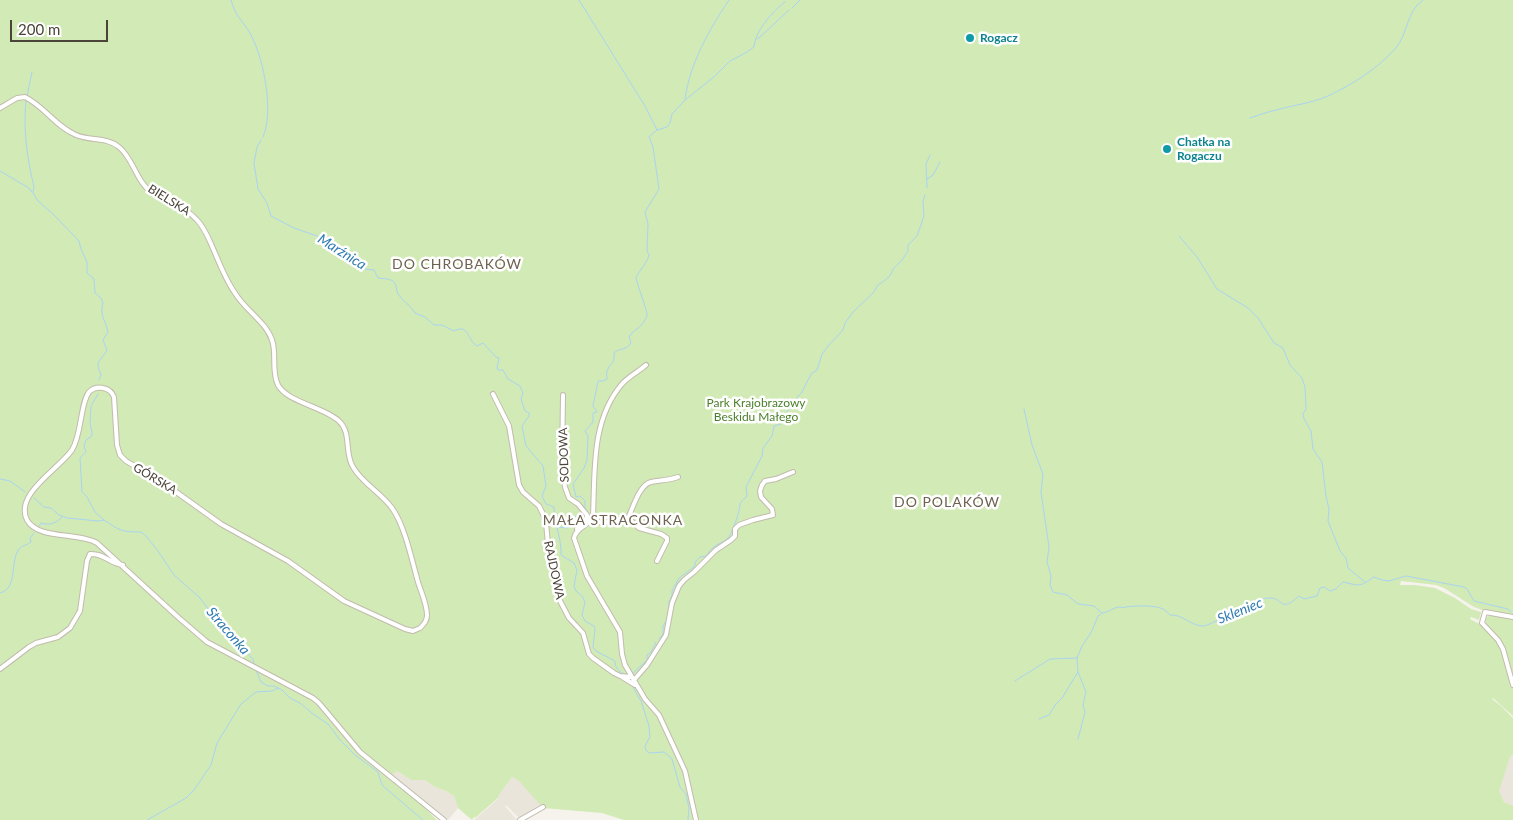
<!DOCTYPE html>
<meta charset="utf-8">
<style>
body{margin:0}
#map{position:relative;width:1513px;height:820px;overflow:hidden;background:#f6f3ec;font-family:Lato,sans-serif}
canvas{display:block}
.scale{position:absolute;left:10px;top:20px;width:98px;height:22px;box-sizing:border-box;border:2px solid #4b4439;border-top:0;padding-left:6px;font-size:15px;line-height:18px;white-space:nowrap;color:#4b4439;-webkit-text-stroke:4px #fff;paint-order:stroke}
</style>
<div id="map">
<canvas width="1513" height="820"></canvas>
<div class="scale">200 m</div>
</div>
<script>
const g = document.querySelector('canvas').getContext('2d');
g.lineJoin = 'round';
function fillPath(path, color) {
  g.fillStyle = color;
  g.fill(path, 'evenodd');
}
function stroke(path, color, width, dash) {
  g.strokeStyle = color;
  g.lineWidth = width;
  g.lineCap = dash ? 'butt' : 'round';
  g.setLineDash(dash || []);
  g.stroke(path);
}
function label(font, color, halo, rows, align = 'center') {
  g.font = font + ' Lato,sans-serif';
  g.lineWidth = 5;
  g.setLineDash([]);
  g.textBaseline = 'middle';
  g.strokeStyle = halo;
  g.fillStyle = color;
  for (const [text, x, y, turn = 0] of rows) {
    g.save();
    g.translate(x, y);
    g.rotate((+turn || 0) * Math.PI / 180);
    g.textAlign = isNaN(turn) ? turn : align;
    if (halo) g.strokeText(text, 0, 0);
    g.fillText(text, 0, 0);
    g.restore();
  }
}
fillPath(new Path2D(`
 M1513 754V806L1507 804 1498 796 1499 789 1510 757Z
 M397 771 411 780H425L435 787 446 791 454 796 458 808 448 820 392 775Z
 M512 777 536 791 543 805 520 819 506 805 505 806 517 820H474L498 799 499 795Z`), '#eae5da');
fillPath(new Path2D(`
 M0 0H1513V616L1485 611 1474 607 1444 588 1436 585 1401 581 1400 585H1415L1435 588 1455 598 1471 609 1481 612 1479 620 1471 617 1470 619 1483 626 1501 646 1513 687V716L1493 698 1492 699 1501 706 1513 718V754L1510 757 1499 791 1504 802 1513 806V820H624L602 813 543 808 519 781 512 777 499 795 498 798 475 818 474 817 472 820 458 808 454 796 446 791 435 787 425 780H411L397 771 392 775 375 762H370L420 803 437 820H0Z
 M1489 615 1513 619V681L1504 648 1486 625V618Z`), '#d2eab5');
stroke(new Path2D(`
 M231 0C236 19 245 22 252 37 264 61 274 112 263 137
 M579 0 645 106 657 130
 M792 8 800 0
 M757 39 760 37 789 10
 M27 96 32 72
 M685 99C690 63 709 30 729 0
 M26 100C23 130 27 158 34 187L33 193 38 201 53 214 79 241 81 249 87 262V273L94 279 95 293 101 298 103 303C99 315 106 321 108 332L103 340 107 350C101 361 94 361 101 374L99 380
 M1250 118C1259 115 1267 112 1276 110 1294 105 1312 103 1328 96 1353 84 1377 69 1395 49 1408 35 1406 11 1423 0
 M261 140 257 147 254 163 258 189 267 203 271 216 294 228 323 238 332 247 349 253 359 259 365 269 374 270 378 278C383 279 390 278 394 282 397 285 396 291 398 294 403 302 411 305 415 313L425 317 434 325H442L454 331C469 323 467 340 477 346L483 343 484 344 496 357 499 358 497 368 498 370H503L508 379 520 386 523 393 521 399 525 411 529 413V416L522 426 526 446 543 466 546 486 542 496 546 504 554 507C554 524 562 539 561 555L574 563 577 570 574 586 576 591 582 596 585 602 582 615 585 621 594 626 595 629 593 647 596 651 615 661C615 669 619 671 626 675
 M0 171 29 188 32 192
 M927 179 933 175 940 162
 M927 188 926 164 930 155
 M1179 236 1197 257 1217 289 1248 308 1258 318 1274 343 1283 348 1290 365 1302 378 1305 387 1306 409 1303 414 1304 419 1311 431 1313 449 1322 462 1326 496 1329 509 1328 521 1340 551 1346 558 1348 568 1365 582
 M98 394 91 406 90 424 92 432V436L86 440 84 446 86 452 80 458 82 492 87 497 95 512 104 520
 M1024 409 1032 445 1043 474 1041 492 1049 547 1047 562 1051 576 1050 585 1053 592 1067 595 1078 604 1094 606 1102 613C1110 612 1113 607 1121 607L1122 608C1131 605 1156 605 1163 609 1166 611 1168 613 1170 615 1182 614 1190 625 1202 626 1207 626 1211 623 1216 621 1220 619 1224 620 1227 618 1230 616 1233 613 1236 611 1243 607 1261 598 1269 598 1283 597 1280 614 1299 596L1304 599 1317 596 1320 588 1324 587 1330 591 1336 589 1343 582C1361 586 1359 587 1374 577L1382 580 1389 581 1406 576 1464 587 1467 589 1474 601 1508 609 1511 612
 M0 479 10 481 25 492
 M34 498 44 507 51 508 59 515 67 518 98 521 104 520C120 531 122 532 141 532L146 536 158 551 174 575 200 598 225 631 253 659 254 664
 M585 511V501L580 496 576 497 573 484 584 468 587 460 588 436 585 431 593 422V413L597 412 593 406 598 381H603L607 379C607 376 606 373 607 371 611 361 615 365 614 353 620 347 628 351 631 342L629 337C632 331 639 329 643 323 644 321 646 319 647 316 648 312 637 285 636 277 640 270 647 263 649 255L647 251 648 224 645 212 659 189 653 147 649 137 657 130 667 127 670 123 672 114 685 100 715 76 730 61 747 52 754 47C755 31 773 11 785 2
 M39 526 41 523C49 526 57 523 62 517
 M558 527 567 528 570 526 573 517 583 514
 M0 593C19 589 9 559 20 548 23 545 28 545 31 542L30 538 34 533
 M659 639 663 634V626L668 618 669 602 672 596V591L675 585 679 578 694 567 696 561 700 557 706 556C708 553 711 549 714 547 718 543 723 543 727 539 732 535 741 508 740 503L747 496 746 487 762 456 763 448 772 436 774 426 781 424 790 406 802 392 808 380 812 373 817 370 822 354 829 345 843 330 845 323 853 312 874 292 877 286 889 277 894 268 902 260 908 251V245L917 236 924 216 923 201 925 195
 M256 670 261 682 268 686H274L282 690 290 698 300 703 313 714 328 724 340 740 355 755 378 772 381 782 383 786 423 820
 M1078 672 1086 692 1083 705 1085 712 1078 739
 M632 674 647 660V655L651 652 656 642
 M1015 681 1050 659 1077 658
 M631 684 641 701 649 726 650 737 645 746 646 750 649 753 664 752 672 759 680 787 686 794 689 808 688 820
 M1039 719 1049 715 1056 704 1062 698 1078 672 1077 658 1082 646 1092 631 1098 616 1101 614
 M147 820 186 798 194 790 211 765 217 743 241 704 256 692 272 691 278 688`), '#a9d4f2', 1);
const minor = new Path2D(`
 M0 108 17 98 25 97C44 106 56 127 76 135 90 141 107 137 119 147 133 158 136 181 152 193 166 203 185 206 197 220 204 227 208 237 212 246 219 262 225 279 235 293 245 310 266 322 272 340 277 354 271 371 278 385 287 402 324 407 339 421 352 433 344 453 353 467 362 483 381 493 392 508 405 526 412 561 418 582 421 592 427 604 427 615 427 621 424 624 420 628L413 631 405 629 344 601 288 561 221 524 165 484 126 461 120 455 117 445 114 397C112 392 109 389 103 388 98 387 93 388 89 392 80 404 82 434 72 450 59 469 14 494 27 520 38 540 78 532 97 543L179 618 207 642 313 698 319 703 360 752 444 820
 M646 365C638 372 629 376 622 384 591 420 595 471 593 516 589 526 576 527 574 538L587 576 620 632 622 654 625 665 645 699 659 715 685 771 696 820
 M493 394 509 426 519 485 523 492 539 506 543 514 546 523 548 544 554 561 555 581 558 597 569 618 583 633 589 654 593 658 614 673 620 676 631 677
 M563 395 562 466 565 487 569 498 578 504 587 515V518L577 529
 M628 518 639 528 661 534 667 538V541L657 561
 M591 520 603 523 628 518C633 508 639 485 651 482 660 480 667 481 678 477
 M1513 617 1485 612 1482 623 1498 640 1503 649 1513 685
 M0 669 29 647 36 643 58 637 70 628 80 611 87 561 90 554C104 553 110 564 123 565
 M622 677 635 685
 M634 680 647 665 666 635 672 603 679 586 684 580 694 572 716 550 731 540 735 536V529L739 525 753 520 773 515 772 509 761 497 760 491 762 485 765 481 776 479 793 472
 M520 820 543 807`);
stroke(minor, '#c2bbae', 6);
stroke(minor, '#fff', 4);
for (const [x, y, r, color] of [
 [970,38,5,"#0f9aa8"],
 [1167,149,5,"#0f9aa8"]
]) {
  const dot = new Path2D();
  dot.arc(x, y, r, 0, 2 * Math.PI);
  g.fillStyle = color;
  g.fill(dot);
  stroke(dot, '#fff', 2);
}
label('bold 12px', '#0d838f', '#fff', [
 ["Rogacz",980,38],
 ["Chatka na",1177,142],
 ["Rogaczu",1177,156]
], 'left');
label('12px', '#4b4439', '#fff', [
 ["BIELSKA",169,200,32],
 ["SODOWA",564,455,-92],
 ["GÓRSKA",155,479,31],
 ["RAJDOWA",554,570,78]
]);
label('12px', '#4a7f2a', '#fff', [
 ["Park Krajobrazowy",756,403],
 ["Beskidu Małego",756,417]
]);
label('italic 14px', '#2e7ab2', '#fff', [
 ["Marźnica",342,252,32],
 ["Skleniec",1240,611,-22],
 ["Straconka",228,631,49]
]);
g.letterSpacing = '1px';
label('14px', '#6e6250', '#fff', [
 ["DO CHROBAKÓW",457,264],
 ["DO POLAKÓW",947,502],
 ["MAŁA STRACONKA",613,520]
]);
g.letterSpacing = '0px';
</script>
